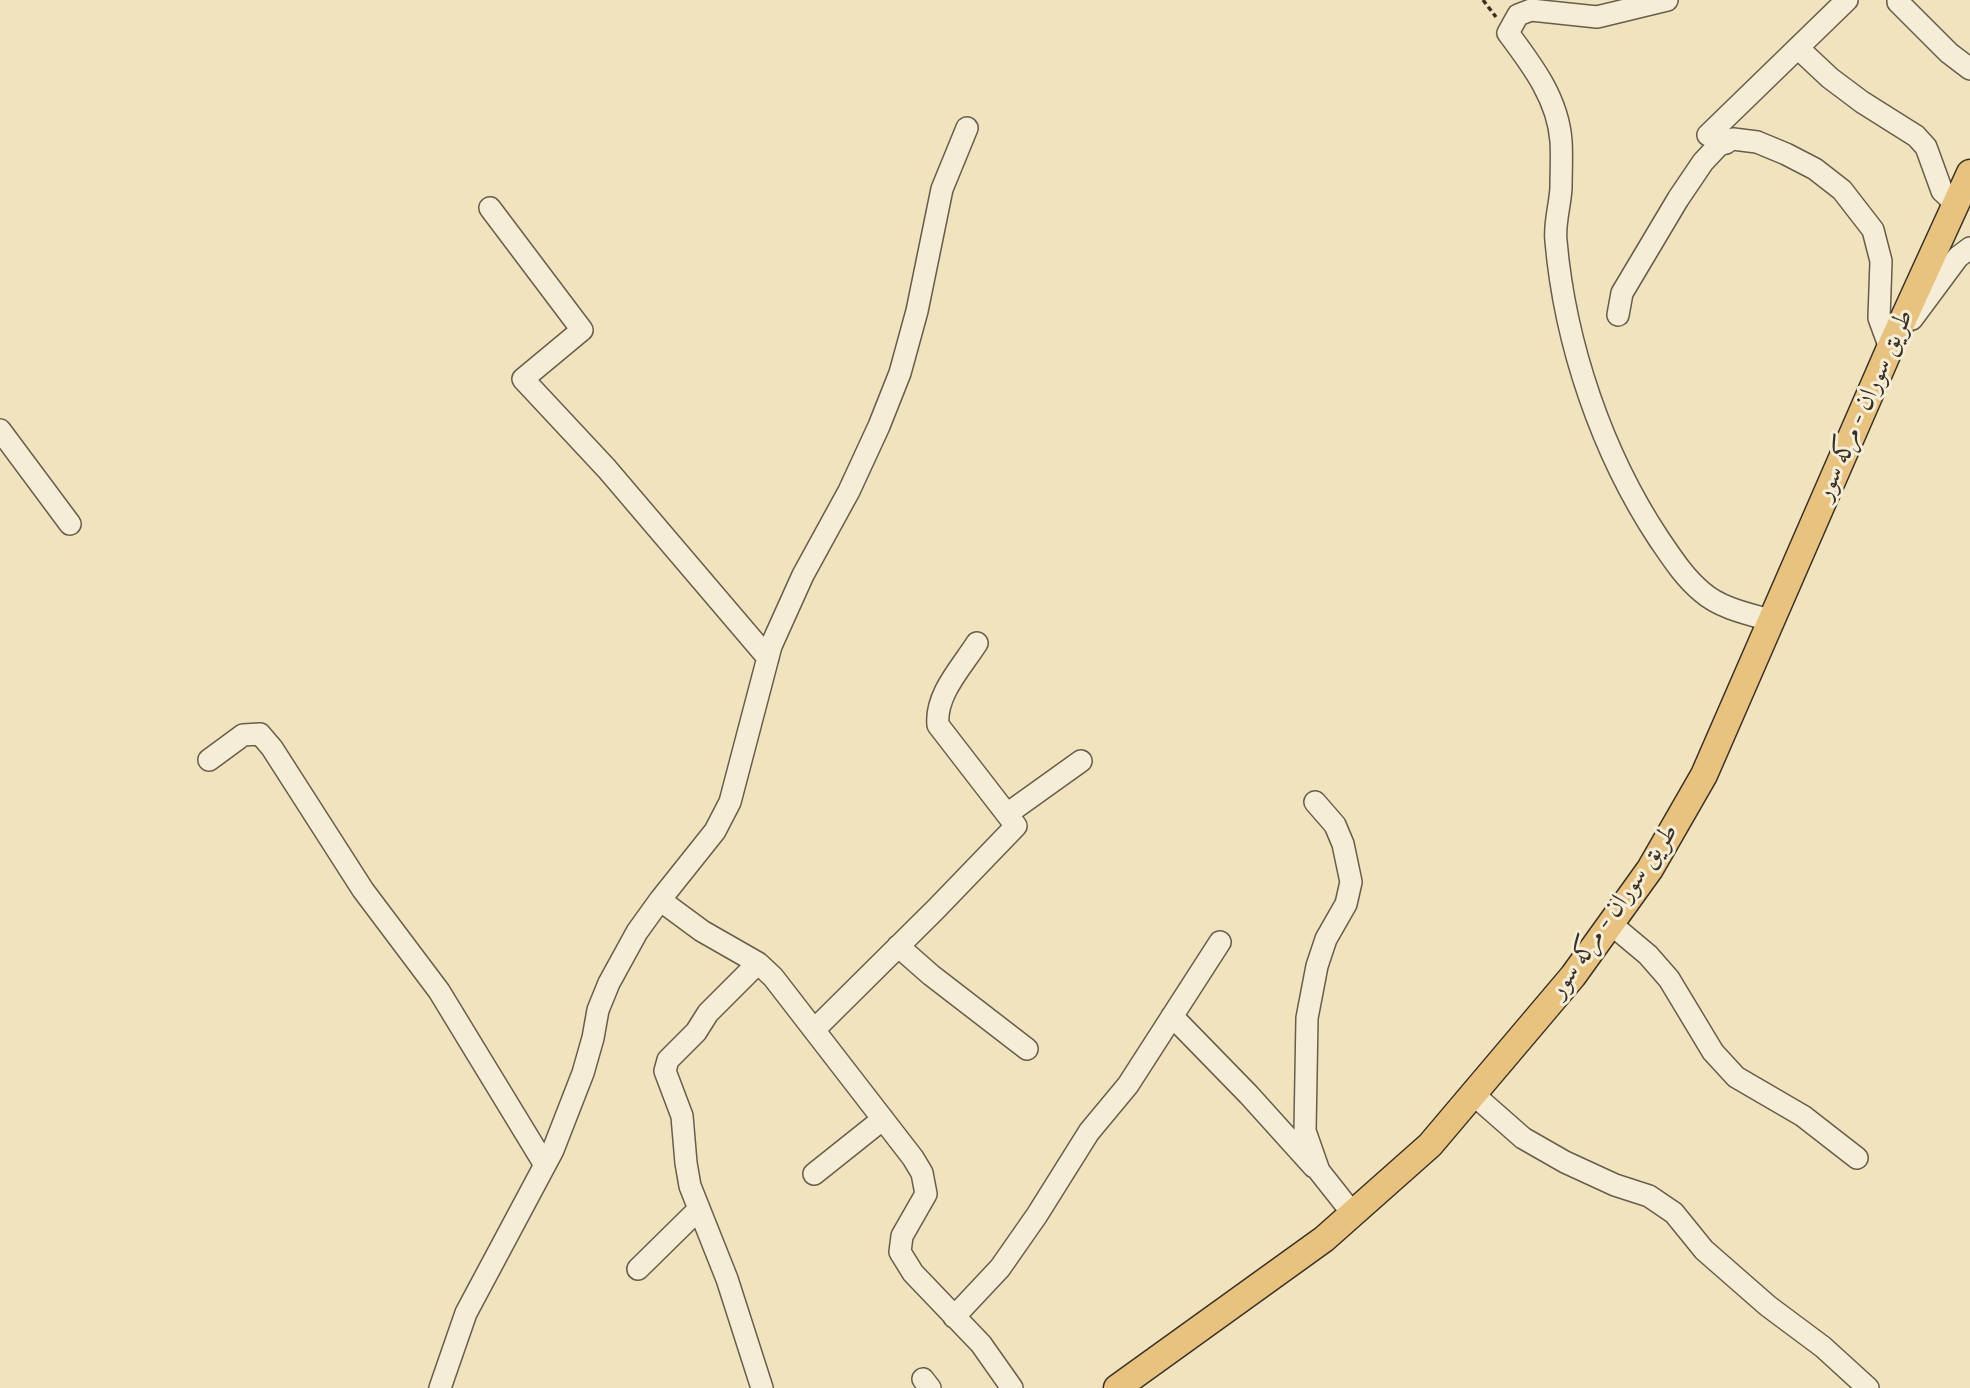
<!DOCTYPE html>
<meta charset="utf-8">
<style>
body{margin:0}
canvas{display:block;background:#f0e3be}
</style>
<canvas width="1970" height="1388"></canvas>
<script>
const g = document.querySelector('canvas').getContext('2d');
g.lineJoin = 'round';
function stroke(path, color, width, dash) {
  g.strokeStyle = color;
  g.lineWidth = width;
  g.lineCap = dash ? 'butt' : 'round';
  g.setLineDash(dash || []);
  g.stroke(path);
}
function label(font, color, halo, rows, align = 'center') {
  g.font = font + ' "Gentium Book Plus",Amiri,serif';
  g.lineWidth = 6;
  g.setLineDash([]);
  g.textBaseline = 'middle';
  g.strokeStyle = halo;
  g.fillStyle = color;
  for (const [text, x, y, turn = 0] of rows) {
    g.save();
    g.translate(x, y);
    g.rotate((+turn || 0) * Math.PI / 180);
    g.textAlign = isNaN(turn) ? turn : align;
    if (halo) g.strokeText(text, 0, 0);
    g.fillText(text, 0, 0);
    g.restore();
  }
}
const minor = new Path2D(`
 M1667 0 1597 17 1531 10 1518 15 1508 33C1532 65 1558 99 1561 141 1562 156 1561 173 1561 188 1560 206 1554 224 1556 241 1565 344 1602 453 1659 539 1672 558 1684 577 1702 592 1720 608 1748 614 1770 620
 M1898 2 1949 53 1970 69
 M1798 48 1830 78 1862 102 1916 136 1926 147 1942 191 1956 204
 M1726 143 1708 135 1847 0
 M490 208 582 330 523 379 607 469 768 658
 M1618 315 1622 293 1678 199 1703 162 1718 146 1733 139 1757 142 1786 154 1815 169 1842 190 1873 230 1881 261 1879 318 1890 348
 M1912 319 1958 257 1970 248
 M0 430 70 524
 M209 760 243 735 260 734 272 748 363 890 439 991 545 1165
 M1315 802 1335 825 1343 844 1351 882 1346 904 1326 939 1317 966 1307 1018 1305 1131 1319 1171 1353 1214
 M1007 814 1081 761
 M660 900 702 931 758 963 773 977 913 1158 922 1173 926 1194 902 1236 900 1252 913 1273 981 1344 1012 1388
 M1611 924 1648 955 1669 979 1713 1052 1736 1077 1803 1116 1857 1158
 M898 946 931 975 1027 1049
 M758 963 708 1013 696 1032 668 1060 665 1071 682 1116 686 1163 690 1186 727 1279 762 1388
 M1172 1016 1249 1095 1314 1167
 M814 1030 936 909 1016 826 938 725C935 695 961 668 977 643
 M1473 1094 1523 1138 1565 1162 1615 1185 1649 1196 1674 1213 1704 1250 1768 1306 1823 1347 1868 1388
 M814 1174 883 1119
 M638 1269 699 1209
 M954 1317 1000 1268 1037 1215 1089 1132 1128 1085 1220 942
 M923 1379 930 1388
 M440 1388 466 1313 553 1150 583 1073 593 1038 598 1010 609 983 637 932 660 900 715 831 730 802 771 646 803 575 849 491 879 426 900 373 917 311 942 189 967 128`);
const major = new Path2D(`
 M1117 1388 1324 1239 1430 1145 1573 976 1650 869 1704 775 1890 348 1970 173`);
stroke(minor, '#685d4c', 24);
stroke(major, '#3a3026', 29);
stroke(new Path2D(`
 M1483 0 1496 17`), '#3a3026', 3.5, [5, 3.5]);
stroke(minor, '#f5edd5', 21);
stroke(major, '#e8c27f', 26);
label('26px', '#3a3026', '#f5edd5', [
 ["طريق سوران - مركه سور",1865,405,-66],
 ["طريق سوران - مركه سور",1614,911,-55]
]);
</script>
